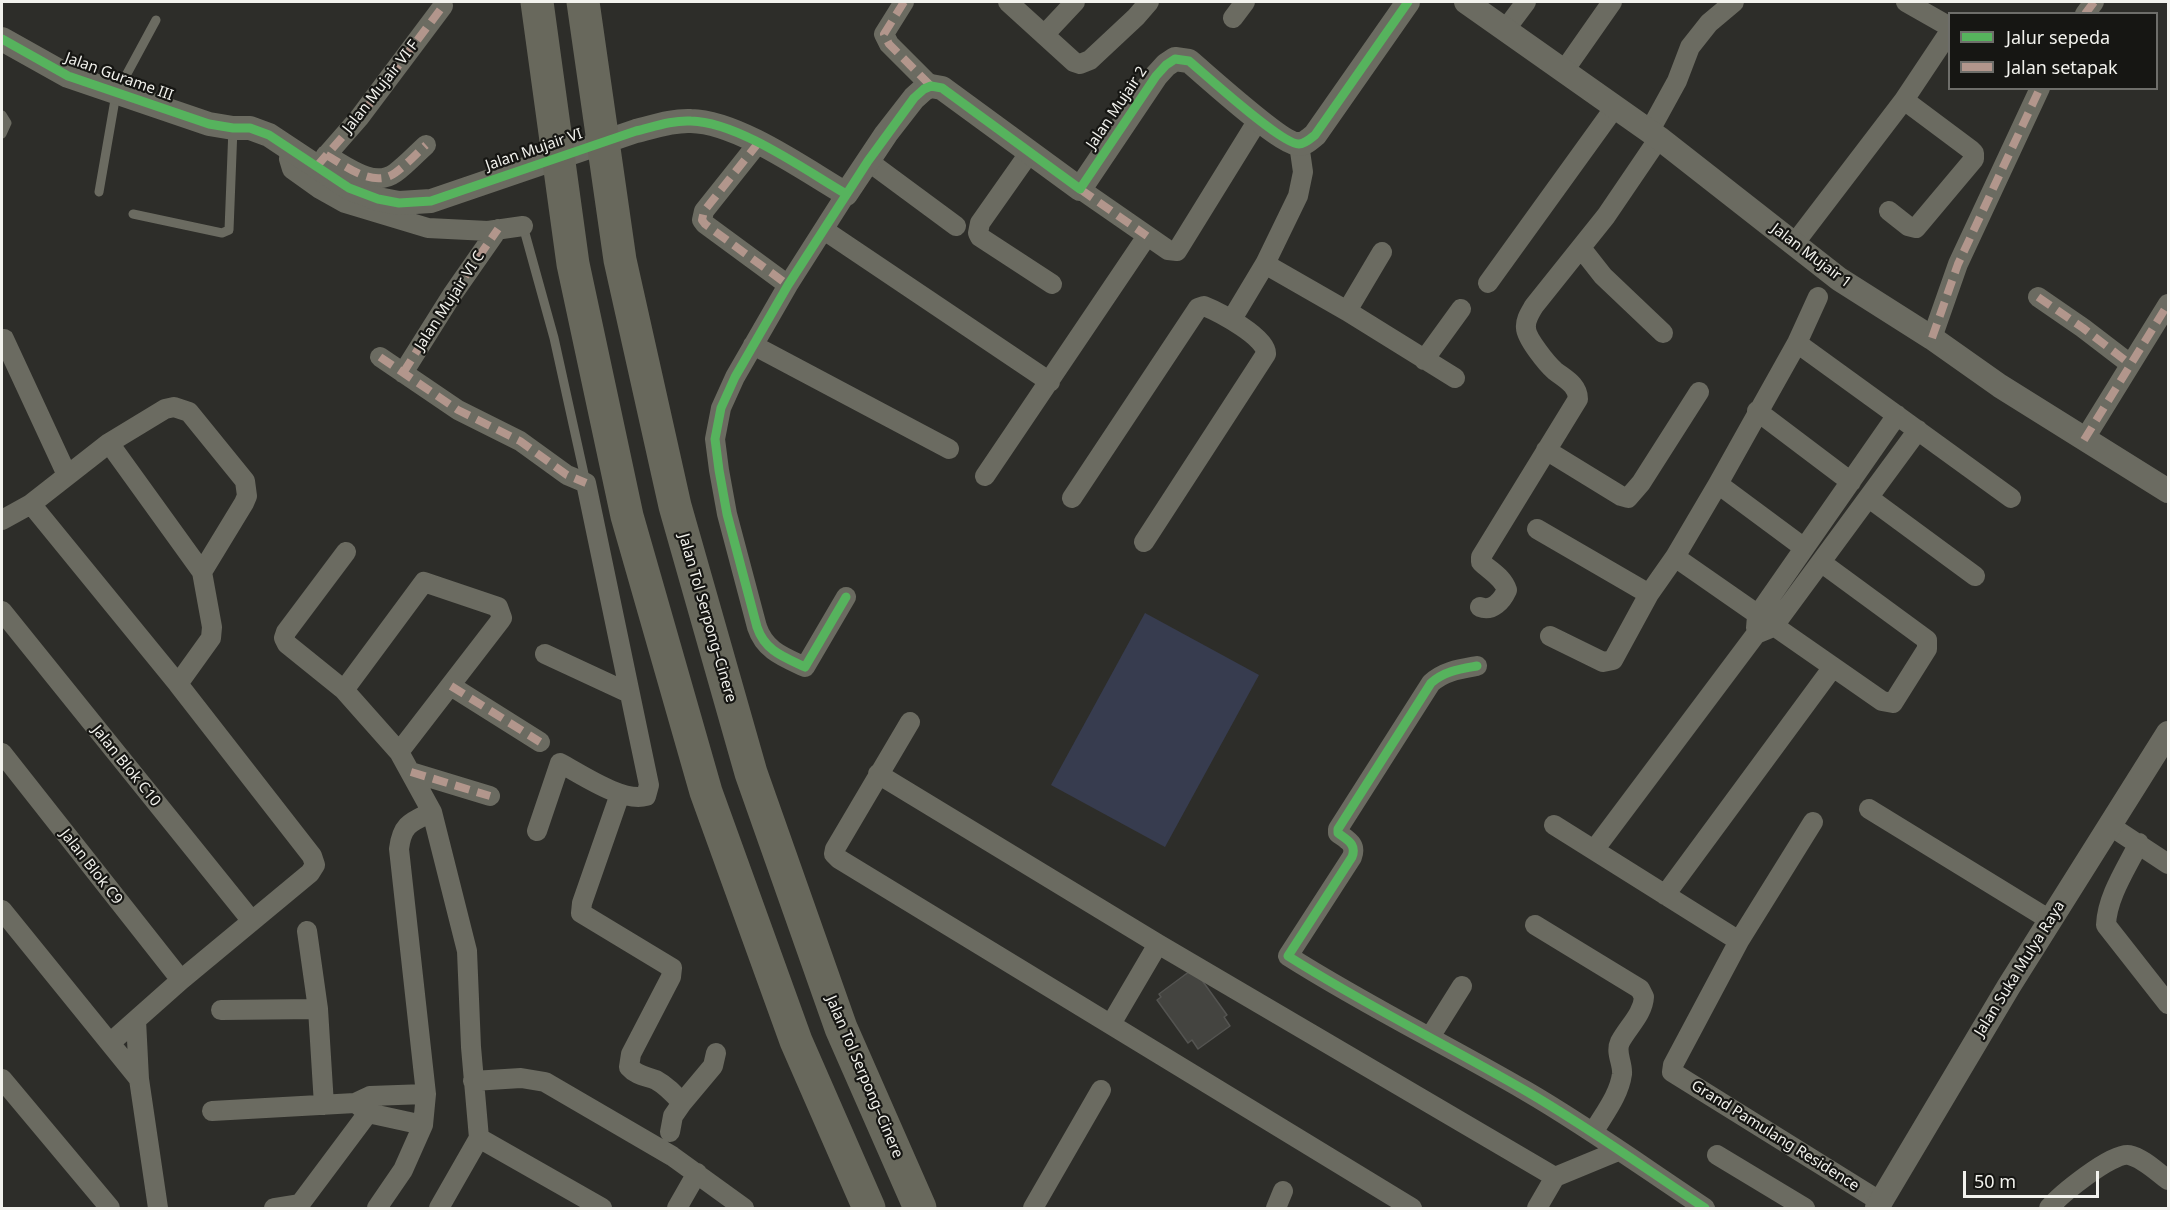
<!DOCTYPE html>
<meta charset="utf-8">
<style>
body{margin:0}
#map{position:relative;width:2170px;height:1210px;overflow:hidden;background:#2d2d29;font-family:"Noto Sans",sans-serif}
canvas{display:block}
.frame{position:absolute;inset:0;border:3px solid #f2f2ed;pointer-events:none}
.legend{position:absolute;left:1948px;top:12px;width:210px;height:78px;box-sizing:border-box;background:#161613;border:2px solid #6e6e6a;margin:0;padding:8px 10px;list-style:none;font-size:18px;color:#f2f2ed}
.legend li{display:flex;align-items:center;gap:12px;height:30px}
.legend b{width:30px;border:2px solid #6e6e6a}
.scale{position:absolute;left:1963px;top:1171px;width:136px;height:27px;box-sizing:border-box;border:3px solid #f2f2ed;border-top:0;padding-left:8px;font-size:18px;line-height:21px;white-space:nowrap;color:#f2f2ed;-webkit-text-stroke:4px #161613;paint-order:stroke}
</style>
<div id="map">
<canvas width="2170" height="1210"></canvas>
<div class="frame"></div>
<ul class="legend">
<li><b style="height:8px;background:#56b35d"></b>Jalur sepeda</li>
<li><b style="height:8px;background:#b2968c"></b>Jalan setapak</li>
</ul>
<div class="scale">50 m</div>
</div>
<script>
const g = document.querySelector('canvas').getContext('2d');
g.lineJoin = 'round';
function fillPath(path, color) {
  g.fillStyle = color;
  g.fill(path, 'evenodd');
}
function stroke(path, color, width, dash) {
  g.strokeStyle = color;
  g.lineWidth = width;
  g.lineCap = dash ? 'butt' : 'round';
  g.setLineDash(dash || []);
  g.stroke(path);
}
function label(font, color, halo, rows, align = 'center') {
  g.font = font + ' "Noto Sans",sans-serif';
  g.lineWidth = 4.5;
  g.setLineDash([]);
  g.textBaseline = 'middle';
  g.strokeStyle = halo;
  g.fillStyle = color;
  for (const [text, x, y, turn = 0] of rows) {
    g.save();
    g.translate(x, y);
    g.rotate((+turn || 0) * Math.PI / 180);
    g.textAlign = isNaN(turn) ? turn : align;
    if (halo) g.strokeText(text, 0, 0);
    g.fillText(text, 0, 0);
    g.restore();
  }
}
fillPath(new Path2D(`
 M1145 613 1259 675 1165 847 1051 785Z`), '#373c4f');
const building = new Path2D(`
 M1190 971 1196 972 1227 1015 1224 1017 1230 1026 1198 1049 1192 1040 1188 1043 1157 1000 1161 997 1159 994Z`);
fillPath(building, '#444440');
stroke(building, '#545451', 1.5);
stroke(new Path2D(`
 M2 115 7 123 2 134
 M99 192 116 94 156 20
 M133 214 222 233 229 230 233 128
 M523 226 554 338 586 483`), '#6b6b61', 9);
stroke(new Path2D(`
 M904 2 884 34 889 44 931 86
 M1008 2 1074 62 1080 64 1090 60 1136 17 1149 2
 M1906 2 1950 27
 M2085 14 2094 2
 M1233 18 1245 2
 M1505 30 1526 2
 M1044 35 1075 2
 M1563 72 1612 2
 M1649 132 1677 81 1690 47 1709 23 1734 2
 M759 142 704 211 702 220 705 224 788 285
 M290 150 289 159 292 169 320 189 345 203 428 228 488 231 523 226
 M1030 152 980 223 978 233 980 237 1052 284
 M326 155C345 165 373 189 395 173 406 165 416 154 426 145
 M868 161 956 226
 M317 166 359 118 443 6
 M1080 189 1168 250 1177 251 1258 120
 M1889 211 1908 226 1916 228 1974 159V153L1971 150 1904 100
 M824 230 1050 382
 M1794 244 1904 100 1950 31
 M1581 248 1603 276 1663 333
 M1265 264 1347 311 1455 378
 M1488 283 1615 107
 M2038 297 2083 328 2130 364
 M1347 311 1382 252
 M1232 319 1265 264 1298 196 1303 172 1299 144
 M1932 338 1958 264 2040 88
 M4 339 67 475
 M1797 343 2011 498
 M753 345 949 449
 M380 357 458 410 520 441 567 475 586 483 649 785 646 796C623 803 581 774 560 763L537 831
 M1424 360 1461 309
 M403 373 452 295 498 229
 M1757 411 1851 482
 M2084 440 2168 304
 M109 443 202 572
 M1546 450 1621 496 1628 498 1641 483 1699 392
 M985 476 1147 236
 M1718 484 1803 547
 M1072 498 1198 308 1204 306C1219 312 1268 338 1266 354L1144 542
 M1869 498 1975 576
 M31 504 178 684 312 856 315 865 310 873 181 980 110 1043
 M2 520 31 504 109 443 165 409 174 407 189 412 245 481 247 496 244 503 202 572 212 627 211 638 178 684
 M1537 529 1649 594
 M346 552 286 632 284 638 287 644 344 690 399 752 432 812 467 951 471 1047 479 1138 439 1208
 M1675 557 1882 701 1893 703 1927 649V640L1822 563
 M846 597 805 667C784 657 765 651 757 627L727 514 719 470 715 439 721 408 735 377 788 285 846 194
 M1480 607C1492 612 1502 601 1507 590 1503 577 1490 571 1481 562V557L1578 399C1578 385 1565 379 1555 371 1547 364 1526 338 1526 328 1525 320 1530 313 1534 306L1606 216 1659 138
 M2 611 251 920
 M1756 628 1757 616 1897 415
 M1550 636 1603 662 1613 660 1649 594 1675 557 1718 484 1797 343 1818 297
 M545 654 629 693
 M1477 666C1460 669 1444 671 1431 683L1338 829V833C1347 840 1357 844 1352 857L1288 956C1365 1005 1447 1045 1526 1091 1588 1127 1646 1169 1705 1208
 M451 686 540 742
 M344 690 424 582 498 607 502 618 500 621 399 752
 M910 722 835 849 834 854 839 859 1412 1208
 M2 753 181 980
 M411 772 490 796
 M878 774 1158 944 1555 1177
 M620 794 582 903 581 913 672 968 671 977 631 1054 629 1067C637 1076 646 1076 656 1080 667 1086 674 1094 682 1103L673 1116 670 1132
 M1869 809 2050 920
 M1813 822 1739 941 1673 1065 1672 1072 1881 1202
 M1554 825 1739 941
 M2109 825 2168 864
 M2139 843C2126 869 2107 897 2106 925L2168 1004
 M1594 850 1756 634 1773 627 1918 430
 M1665 895 1833 667
 M2 910 139 1079 158 1208
 M1535 925 1640 989 1644 997C1643 1014 1628 1027 1620 1042 1615 1053 1623 1063 1622 1074 1619 1096 1603 1115 1593 1133
 M307 931 318 1009 324 1105
 M221 1010 318 1009
 M136 1020 139 1079
 M1111 1024 1158 944
 M1430 1037 1462 986
 M2 1079 110 1208
 M473 1081 521 1078 545 1082 672 1156 744 1208
 M682 1103 713 1066 716 1053
 M358 1105 368 1113 423 1125
 M212 1111 355 1103 370 1096 426 1094
 M479 1138 602 1208
 M1717 1155 1805 1208
 M1555 1177 1618 1151
 M274 1208 299 1204
 M297 1208 368 1113 370 1096
 M377 1208 403 1170 423 1125 426 1094 399 849C402 824 411 822 432 812
 M677 1208 697 1173
 M1033 1208 1101 1090
 M1276 1208 1283 1191
 M1537 1208 1555 1177
 M2049 1208C2060 1195 2112 1152 2129 1155 2143 1158 2157 1172 2168 1180`), '#6b6b61', 20);
stroke(new Path2D(`
 M1466 2 1659 138 1839 279 1932 338 2000 386 2168 491
 M2 39 68 76 209 124 233 128H250L269 135 349 188 378 199 399 203 431 201 636 131C653 127 672 120 691 121 738 122 805 170 846 194L886 134 914 98 924 89 931 86 942 88 1080 189 1156 76 1166 65 1175 59 1189 61C1206 75 1282 145 1299 144 1305 144 1310 139 1315 135L1408 2
 M1877 1208 2009 986 2168 733`), '#6b6b61', 24);
stroke(new Path2D(`
 M537 2 573 264 627 516 706 792 796 1041 869 1208
 M583 2 620 260 675 506 751 773 841 1028 920 1208`), '#68685c', 33);
stroke(new Path2D(`
 M904 2 884 34 889 44 931 86
 M2085 14 2094 2
 M759 142 704 211 702 220 705 224 788 285
 M326 155C345 165 373 189 395 173 406 165 416 154 426 145
 M317 166 359 118 443 6
 M1080 189 1147 236
 M2038 297 2083 328 2130 364
 M1932 338 1958 264 2040 88
 M380 357 458 410 520 441 567 475 586 483
 M403 373 452 295 498 229
 M2084 440 2168 304
 M451 686 540 742
 M411 772 490 796`), '#b2968c', 8, [15, 8]);
stroke(new Path2D(`
 M2 39 68 76 209 124 233 128H250L269 135 349 188 378 199 399 203 431 201 636 131C653 127 672 120 691 121 738 122 805 170 846 194
 M846 597 805 667C784 657 765 651 757 627L727 514 719 470 715 439 721 408 735 377 788 285 868 161 914 98 924 89 931 86 942 88 1080 189 1156 76 1166 65 1175 59 1189 61C1206 75 1282 145 1299 144 1305 144 1310 139 1315 135L1408 2
 M1477 666C1460 669 1444 671 1431 683L1338 829V833C1347 840 1357 844 1352 857L1288 956C1365 1005 1447 1045 1526 1091 1588 1127 1646 1169 1705 1208`), '#56b35d', 9);
label('15px', '#f2f2ed', '#161613', [
 ["Jalan Gurame III",119,77,20],
 ["Jalan Mujair VI F",381,87,-52],
 ["Jalan Mujair 2",1117,108,-56],
 ["Jalan Mujair VI",534,150,-19],
 ["Jalan Mujair 1",1811,256,37],
 ["Jalan Mujair VI C",450,301,-57],
 ["Jalan Tol Serpong–Cinere",707,618,74],
 ["Jalan Blok C10",126,766,51],
 ["Jalan Blok C9",91,867,52],
 ["Jalan Suka Mulya Raya",2020,969,-58],
 ["Jalan Tol Serpong–Cinere",864,1077,67],
 ["Grand Pamulang Residence",1775,1136,32]
]);
</script>
